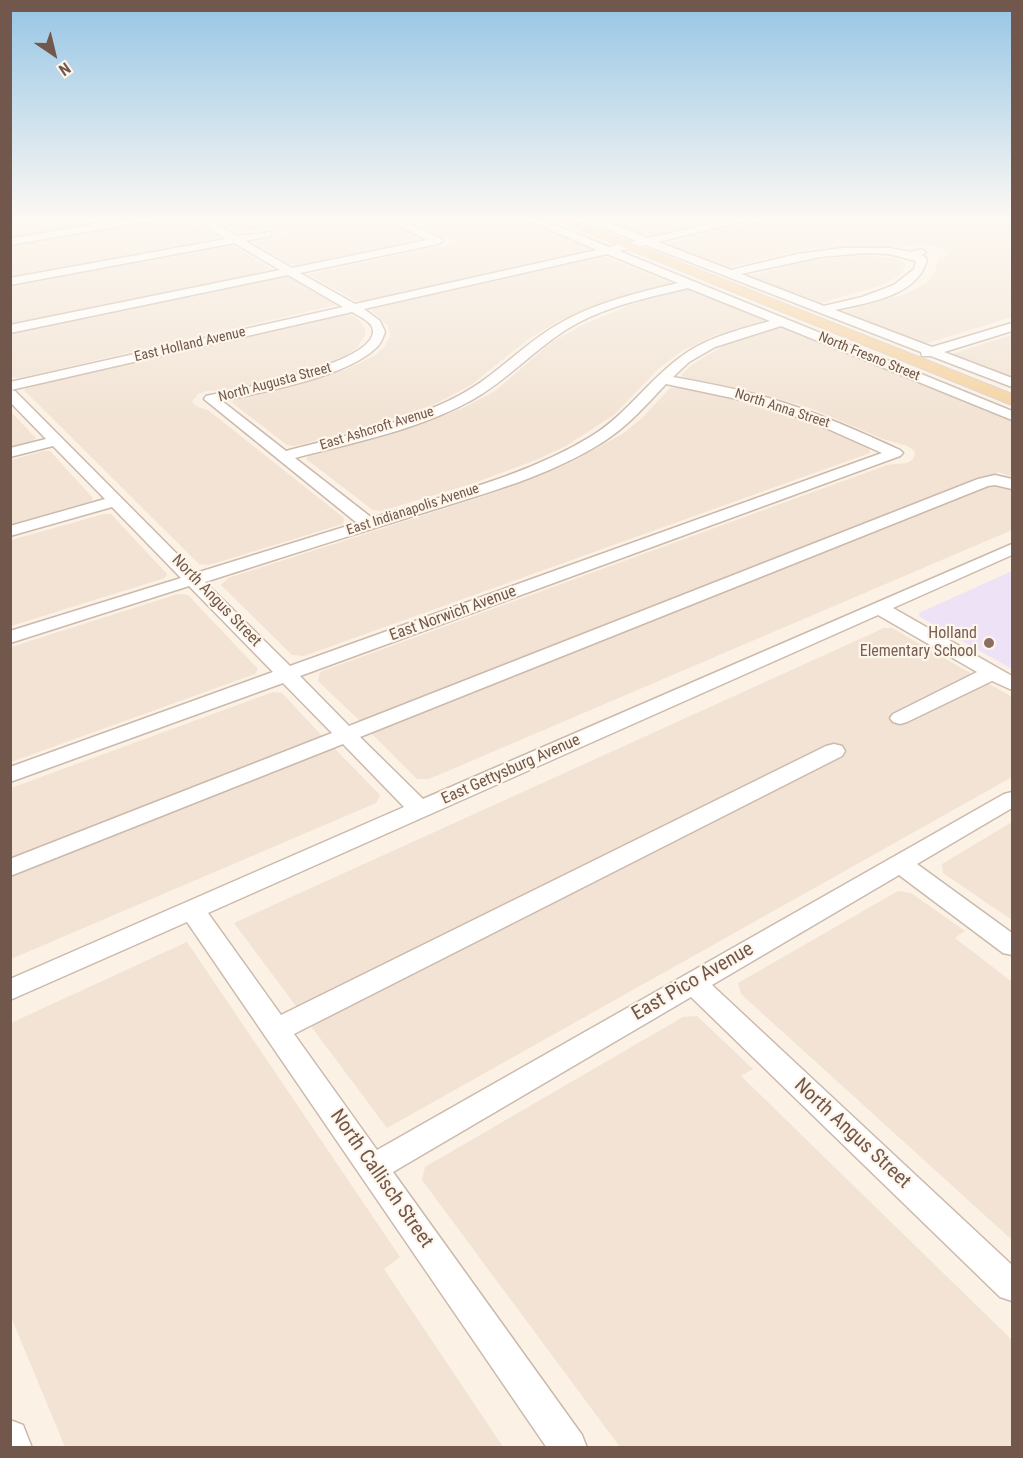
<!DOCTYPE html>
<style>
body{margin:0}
#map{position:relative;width:1023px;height:1458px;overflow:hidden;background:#fbf1e5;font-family:"Roboto Condensed",sans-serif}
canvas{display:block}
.frame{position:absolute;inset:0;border:12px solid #72584c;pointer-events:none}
.north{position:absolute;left:24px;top:24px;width:60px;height:60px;-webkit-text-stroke:4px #fef6eb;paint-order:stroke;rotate:145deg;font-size:16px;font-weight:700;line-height:24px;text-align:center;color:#72584c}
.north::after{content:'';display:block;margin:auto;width:21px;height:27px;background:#72584c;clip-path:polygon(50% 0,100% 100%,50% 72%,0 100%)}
</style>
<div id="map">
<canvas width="1023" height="1458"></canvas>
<div class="frame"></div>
<div class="north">N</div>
</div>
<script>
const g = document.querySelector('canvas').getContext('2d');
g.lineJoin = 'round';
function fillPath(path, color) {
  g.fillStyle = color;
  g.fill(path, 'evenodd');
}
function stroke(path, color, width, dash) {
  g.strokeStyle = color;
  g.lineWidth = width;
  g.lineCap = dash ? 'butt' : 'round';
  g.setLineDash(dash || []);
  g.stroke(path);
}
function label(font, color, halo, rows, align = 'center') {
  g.font = font + ' "Roboto Condensed",sans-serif';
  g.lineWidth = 4.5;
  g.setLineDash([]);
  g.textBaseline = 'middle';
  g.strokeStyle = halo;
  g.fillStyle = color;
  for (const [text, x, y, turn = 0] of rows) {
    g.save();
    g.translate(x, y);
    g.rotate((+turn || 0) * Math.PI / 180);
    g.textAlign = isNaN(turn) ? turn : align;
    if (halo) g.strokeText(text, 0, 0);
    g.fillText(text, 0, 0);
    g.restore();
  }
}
fillPath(new Path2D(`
 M11 217H137L11 239Z
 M170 217H185L219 238 11 279 10 245Z
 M208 217H376L423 239 294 266 253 243 282 237 288 234 285 231 266 228 236 233Z
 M400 217H516L592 249V251L363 301H356L308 274 446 245 453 240Z
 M595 217H731L645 237Z
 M774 217 943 220 1012 217V317L925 344 842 312 902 295 925 284 934 275 938 259 948 254 944 249 934 246 917 244 902 247 819 248 784 254 726 268 663 244Z
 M227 245H232L274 270 11 325V286Z
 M864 255 894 258 902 261 906 266 899 276 883 285 819 303 747 276 812 260Z
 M604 256 672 283 614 298 559 321 530 338 471 385 433 405 381 423 295 446 287 445 231 402 234 399 345 370 374 356 385 346 390 336 388 326 372 310 375 308Z
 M283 277H289L336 305 19 378 11 377V333Z
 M686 289 692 290 763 319V321L716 335 682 351 658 369 615 414 566 446 536 460 474 483 382 511 373 510 306 459 309 455 416 426 463 408 495 391 552 342 582 325 633 304Z
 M345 314 352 315 359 320 365 328V335L357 348 345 356 306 370 231 389 207 391 198 394 192 402 198 407 208 410 344 518 343 524 209 565 199 564 24 390 29 386Z
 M780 328H787L1012 422V477L999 472 362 723 318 681 320 672 887 465 907 463 912 460 915 455 914 450 907 446 883 439 810 408 762 394 685 378 681 375 693 364 723 346Z
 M1012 335V378L952 354 989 342Z
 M677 387 734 399 801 419 869 448 870 453 304 656 292 655 221 585 228 578 493 493 570 463 624 433 642 418 670 388Z
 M10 411 36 438 33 441 11 446Z
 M44 451H50L93 498 91 501 11 524V460Z
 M992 484 1012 486V530L429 779H417L370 732Z
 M104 514H111L167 574 165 578 11 626V540Z
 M178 594 188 595 258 669 255 674 11 762V647Z
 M884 628H892L1012 697V777L387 1128 234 923Z
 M273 692 282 693 324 738 11 861V788Z
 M334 748 380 795 376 803 11 959V876Z
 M1012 822V920L943 873 942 864Z
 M898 891 911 893 965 931 955 938 1012 982V1240L741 994 738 983Z
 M187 942 400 1257 384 1269 503 1447H65L11 1317V1023Z
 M697 1016 753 1069 741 1076 1012 1340V1447H620L422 1180 425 1167 683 1017Z`), '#f2e3d4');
fillPath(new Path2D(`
 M1012 571V669L920 617 919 613Z`), '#eee2f7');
const minor = new Path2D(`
 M135 217H159L154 220 10 245V239Z
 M191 217H204L237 236 271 232V236L245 241 292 268 427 240 382 217H396L442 239 443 241 438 244 300 273 355 304 597 250 521 217H535L609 247 636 241 578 217H593L648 238 742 217H761L658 242 731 270 797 254 843 248H889L911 252 921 249 926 252 922 255 927 259C919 296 867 303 835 310L932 347 1012 323V331L944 352 1012 378V387L931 356H922L921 352 646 245 619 251 1012 411V420L781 326 715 347 689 362 673 377C706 383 739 389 772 399 816 412 858 431 900 450L903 453 900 456 300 676 349 726 978 479 995 475 1012 479V489L995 485 988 486 360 737 423 799 1012 544V555L893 608 1012 676V690L992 681 907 722 900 724 893 722 890 718 893 714 977 672 878 615 208 913 281 1015 826 746 834 744 842 746 845 751 842 756 294 1034 377 1150 1004 794 1012 792V808L917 864 1012 933V955L1003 953 899 875 712 985 1012 1265V1301L1000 1297 691 997 393 1172 582 1435 587 1448H547L187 922 10 1000V979L404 807 343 744 10 876V859L332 733 283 683 10 782V767L273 672 189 586 10 643V631L181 578 112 507 10 536V526L105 499 53 446 10 457V448L46 439 10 402V382L343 307 288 275 10 333V325L280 270 234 243 10 285V278L226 239ZM866 253 889 254 916 261 914 269 894 285 862 297 824 306 741 274 820 257ZM607 254 678 283C636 293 594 303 557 325 522 345 496 376 460 395 406 424 345 435 286 451L222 401C265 391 344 378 376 348 381 344 383 337 385 332L380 321 364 309ZM688 288 770 321C738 330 704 338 678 359 646 383 624 417 590 437 524 477 445 495 372 518L295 458C355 442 418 430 472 400 506 381 532 352 564 331 601 307 646 298 688 288ZM352 312C358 316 372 321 373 330 377 364 232 390 206 396L204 399 357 523 196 573 15 391 11 390ZM666 384 761 404 819 425 882 453 290 666 205 582C279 558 352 535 426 512 486 493 550 476 603 442 628 426 646 405 666 384Z
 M10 1420 23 1425 32 1448H10Z`);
const major = new Path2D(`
 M549 217H566L1012 394V405Z`);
stroke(minor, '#cbb9ac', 3);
stroke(major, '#d8d0cd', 2);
fillPath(minor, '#fff');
fillPath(major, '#f5d3a2');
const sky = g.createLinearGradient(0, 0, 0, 421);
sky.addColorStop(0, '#96c5e6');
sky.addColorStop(0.52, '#fdf9f3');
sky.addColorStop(1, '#fdf9f300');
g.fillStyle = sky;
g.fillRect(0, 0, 1023, 421);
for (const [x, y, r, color] of [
 [989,643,6,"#8d6e63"]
]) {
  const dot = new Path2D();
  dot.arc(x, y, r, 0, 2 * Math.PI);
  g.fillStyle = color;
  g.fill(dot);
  stroke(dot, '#fef6eb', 2);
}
label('14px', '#72584c', '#fef6eb', [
 ["East Holland Avenue",190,345,-13],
 ["North Fresno Street",869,357,22],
 ["North Augusta Street",275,383,-15],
 ["North Anna Street",782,409,18],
 ["East Ashcroft Avenue",377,429,-17],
 ["East Indianapolis Avenue",413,510,-18]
]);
label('16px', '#72584c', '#fef6eb', [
 ["North Angus Street",216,601,46],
 ["East Norwich Avenue",453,614,-20],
 ["East Gettysburg Avenue",511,770,-24]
]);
label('16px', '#785e54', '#fef6eb', [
 ["Holland",977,634],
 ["Elementary School",977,652]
], 'right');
label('20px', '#72584c', '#fef6eb', [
 ["East Pico Avenue",693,982,-30],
 ["North Angus Street",852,1134,43],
 ["North Callisch Street",381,1179,55]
]);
</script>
